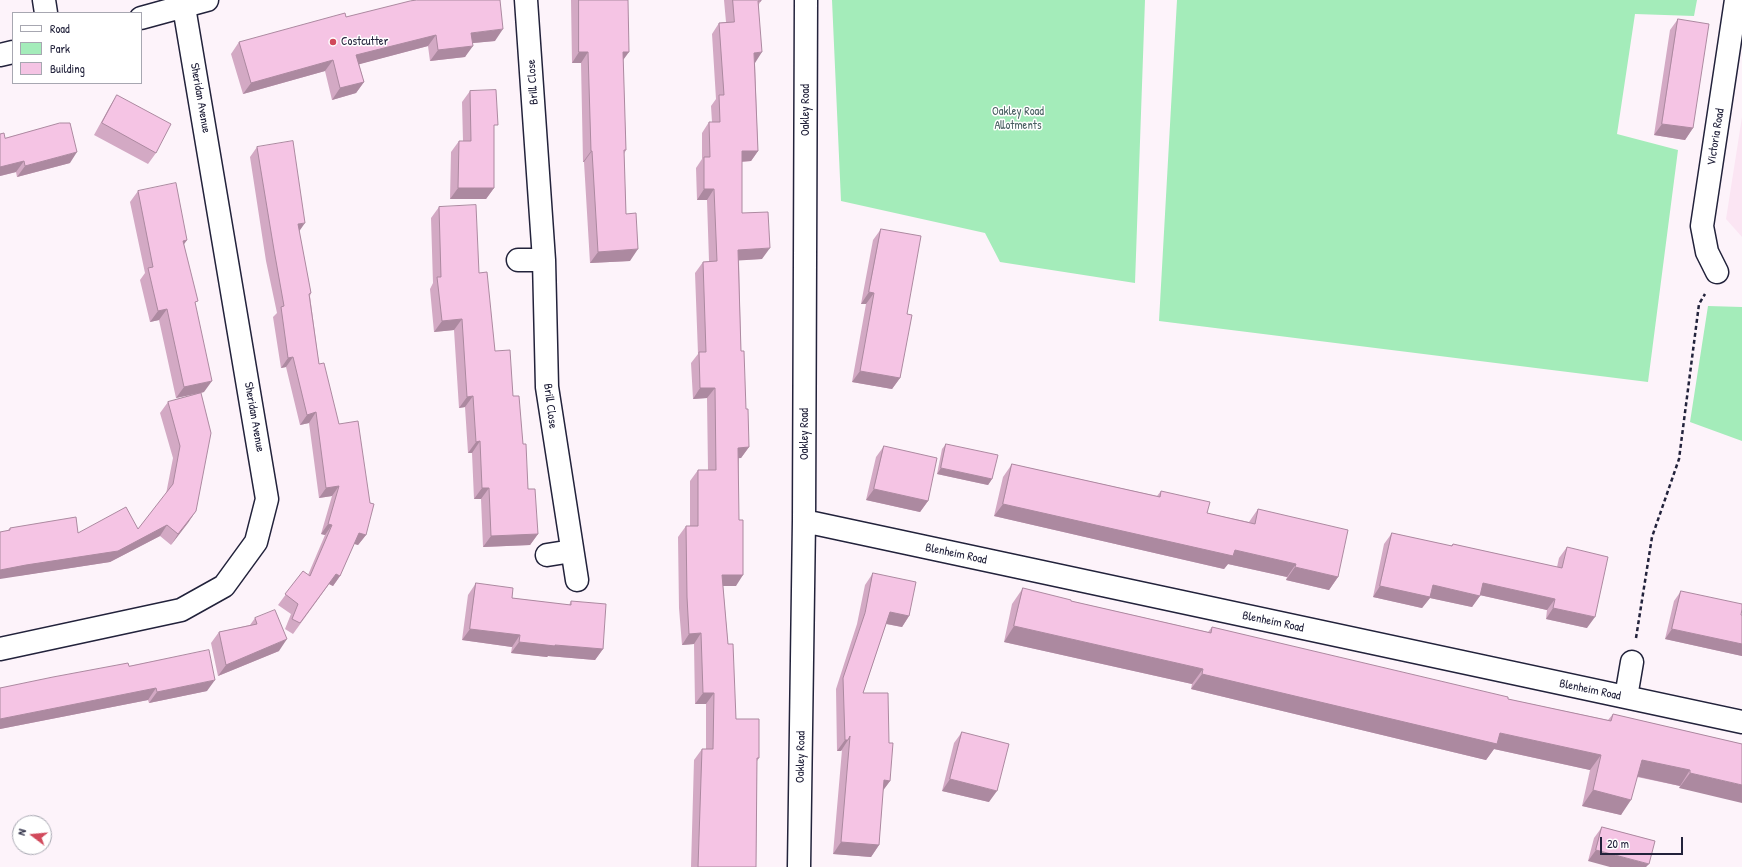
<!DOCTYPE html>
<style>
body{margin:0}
#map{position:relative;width:1742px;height:867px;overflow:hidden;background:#fdf3fa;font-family:"Patrick Hand",sans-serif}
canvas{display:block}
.legend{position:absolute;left:12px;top:12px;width:130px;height:72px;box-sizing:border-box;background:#fff;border:1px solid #a7a7b1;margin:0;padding:5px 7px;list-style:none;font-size:12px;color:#22223b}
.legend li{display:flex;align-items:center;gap:8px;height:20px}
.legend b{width:20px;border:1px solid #a7a7b1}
.north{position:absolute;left:12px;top:815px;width:40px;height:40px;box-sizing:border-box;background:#fff;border:1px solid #a7a7b1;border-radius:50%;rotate:286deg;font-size:11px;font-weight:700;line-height:16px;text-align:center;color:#22223b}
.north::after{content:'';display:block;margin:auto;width:14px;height:18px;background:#d1495b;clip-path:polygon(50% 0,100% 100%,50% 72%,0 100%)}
.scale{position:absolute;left:1600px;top:837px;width:83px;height:18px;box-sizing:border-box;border:2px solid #22223b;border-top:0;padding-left:5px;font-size:12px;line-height:14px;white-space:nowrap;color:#22223b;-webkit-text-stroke:3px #fff;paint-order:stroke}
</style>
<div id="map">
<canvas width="1742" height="867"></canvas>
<ul class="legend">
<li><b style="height:5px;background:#fff"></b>Road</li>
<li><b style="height:11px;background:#a4ecba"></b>Park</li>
<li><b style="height:11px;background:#f5c4e4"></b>Building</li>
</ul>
<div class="north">N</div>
<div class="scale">20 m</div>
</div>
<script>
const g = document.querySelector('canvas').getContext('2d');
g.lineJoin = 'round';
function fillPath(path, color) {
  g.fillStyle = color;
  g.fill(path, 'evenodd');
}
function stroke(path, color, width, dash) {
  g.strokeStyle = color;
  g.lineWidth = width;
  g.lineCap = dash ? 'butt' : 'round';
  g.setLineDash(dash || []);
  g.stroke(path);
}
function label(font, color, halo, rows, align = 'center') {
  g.font = font + ' "Patrick Hand",sans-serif';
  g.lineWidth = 3;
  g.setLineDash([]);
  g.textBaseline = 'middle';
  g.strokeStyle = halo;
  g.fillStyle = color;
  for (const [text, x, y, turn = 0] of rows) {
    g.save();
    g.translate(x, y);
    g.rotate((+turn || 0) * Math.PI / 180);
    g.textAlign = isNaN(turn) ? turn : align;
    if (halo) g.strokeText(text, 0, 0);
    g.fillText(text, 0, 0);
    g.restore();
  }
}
fillPath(new Path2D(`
 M1742 117V237L1726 219Z`), '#fbe5f3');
fillPath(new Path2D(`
 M832 0H1145L1135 283 1000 262 985 233 841 201Z
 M1177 0H1697L1694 16 1635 14 1617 134 1678 150 1648 382 1159 321Z
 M1708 306 1742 307V441L1690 422Z`), '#a4ecba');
const minor = new Path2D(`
 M44 0 46 13
 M526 0 544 260 547 387 577 580
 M141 18 207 0
 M0 55 13 52
 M518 260H544
 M1717 272 1707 252 1702 226 1736 0
 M804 521 1742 722
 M547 555 572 551
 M0 649 181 610 224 586 256 542 267 499 184 7
 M1626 697 1632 662
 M799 867 804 521 806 0`);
stroke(minor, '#22223b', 25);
stroke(new Path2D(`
 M1636 638 1652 537 1679 459 1699 304 1705 294`), '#22223b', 2.5, [4, 3]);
stroke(minor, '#fff', 22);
fillPath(new Path2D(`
 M571 0H628L623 60 626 150 624 154 626 214 630 261 590 263 584 162H583L581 63H572Z
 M724 0H761V1L759 4 755 63 758 151 751 161 742 162V213L762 259 739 260 741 351 749 447 741 458H739L736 586H723L728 644 736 719 759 758 757 761 756 867H691L694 760 702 749H706V704H695L694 644 682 645 679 608 678 537 686 526H690V481L698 470H708L707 398 693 399 691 363 698 354 695 273 703 262 709 261 707 200H697L696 168 702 159V133L709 122H712L711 106 716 99 712 34 719 23 726 22Z
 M346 17 495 41 472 43 465 57 430 61 428 46 359 64 364 82 356 93 332 100 325 71 243 94 231 54 239 42Z
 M1678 19 1693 128 1685 140 1654 135 1670 30Z
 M470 91 494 129V188L486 199H450L451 152 459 141H463L462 102Z
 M117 95 156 153 148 164 94 135 110 106Z
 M0 134 5 138 70 163 17 177 16 172 0 176Z
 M257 147 299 231 311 293 310 296 319 364 366 535 358 545 354 544 340 576 333 586 329 584 293 634 285 629 291 614 278 605 303 571 308 575 325 535 321 534 332 496 319 498 309 423 300 425 286 367 281 368 273 317 277 313 266 261 250 157Z
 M138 191 187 240 184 244 195 305 204 392 201 393 196 511 171 545 160 536 110 562 18 576 7 531 10 528 78 533 138 529 166 494 173 458 160 413 168 402 199 393 176 398 159 320 150 322 140 280 145 273 130 202Z
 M439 207 479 273 495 351 513 396 523 444 528 489 538 534 530 545 483 547 481 499H474L472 453H468L465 407 459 408 454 330 434 332 430 289 433 283 431 218Z
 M881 229 907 314 900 378 892 389 852 382 866 304H861L873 240Z
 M946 444 992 479 988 485 937 474 942 449Z
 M884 446 928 501 920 512 866 500 876 457Z
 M1012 464 1157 496 1161 491 1207 513 1249 522 1258 509 1338 577 1329 590 1286 580 1287 577 1228 564 1224 569 994 516 1003 477Z
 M1392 533 1451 546 1453 544 1557 567 1559 558 1567 547 1587 628 1546 619 1547 610 1480 595 1472 607 1430 598 1422 608 1373 597 1384 544Z
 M873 573 909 616 902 627 886 624 863 693 890 781 883 790 879 845 871 857 833 854 842 750 841 751H837L836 689 857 624 865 585Z
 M476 583 512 598 569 605 571 601 603 649 595 660 548 656 547 657 511 653 512 647 462 640 468 595Z
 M1023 588 1071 601 1208 632 1212 627 1508 699 1608 720 1613 714 1742 744 1679 788 1680 786 1637 777 1621 815 1582 806 1590 770 1494 749 1486 760 1191 689 1192 684 1004 642 1012 604Z
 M1681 591 1742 615V656L1665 639 1674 601Z
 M255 618 279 651 218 676 211 643 219 632 250 625Z
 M129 666 207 691 149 703 148 700 0 729V688Z
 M962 732 989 802 942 791 954 743Z
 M1602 827 1655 841 1588 861 1594 838Z`), '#d3a9c4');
fillPath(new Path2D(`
 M503 29 495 41 463 44 471 33Z
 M436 35 428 46 349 67 356 55Z
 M473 46 465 57 430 61 438 50Z
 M579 52H588L581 63H572Z
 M623 52H629L621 63Z
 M762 52 755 63 754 53Z
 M333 60 325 71 243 94 251 83Z
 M364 82 356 93 332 100 340 88Z
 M1662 124 1693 128 1685 140 1654 135Z
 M591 151H592L584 162H583Z
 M742 151H758L751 161 734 162Z
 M77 152 70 163 17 177 25 166Z
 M24 161 16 172 0 176V167Z
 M458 188H494L486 199H450Z
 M704 189H714L707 200H697Z
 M305 223 298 233V224Z
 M187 240 179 251 183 241Z
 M770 248 762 259 731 261 738 250Z
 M638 249 630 261 590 263 598 252Z
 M869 292 874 293 866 304H861Z
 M167 309 159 320 150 322 158 311Z
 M462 319 454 330 434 332 442 321Z
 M293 357 286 367 281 368 288 358Z
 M860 371 900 378 892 389 852 382Z
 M212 381 204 392 176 398 184 387Z
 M700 388H715L707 398 693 399Z
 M473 396 465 407 459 408 467 397Z
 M316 412 309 423 300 425 307 415Z
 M480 441 472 453H468L476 442Z
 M749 447 741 458 731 459 738 448Z
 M941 468 992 479 988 485 937 474Z
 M339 486 332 496 319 498 326 488Z
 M482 488H489L481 499H474Z
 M874 489 928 501 920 512 866 500Z
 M1003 504 1235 550 1296 564 1287 577 1228 564 1224 569 994 516Z
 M196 511 188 523 171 545 178 534Z
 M328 524 332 525 325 535 321 534Z
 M167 525 160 536 110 562 0 579V570Z
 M359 533 366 535 358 545 352 543Z
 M538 534 530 545 483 547 491 536Z
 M1295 567 1338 577 1329 590 1286 580Z
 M336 574 340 576 333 586 329 584 293 634Z
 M722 575H743L736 586H714Z
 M1483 583 1555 599 1547 610 1475 594Z
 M1433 585 1480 596 1472 607 1430 598 1422 608 1373 597 1380 586Z
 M1553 608 1595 617 1587 628 1546 619Z
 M890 612 909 616 902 627 882 623Z
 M1014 626 1203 669 1192 684 1004 642Z
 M470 629 520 635 512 647 462 640Z
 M1672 629 1742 644V656L1665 639Z
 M701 633 694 644 682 645 689 634Z
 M287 639 279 651 218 676 226 665Z
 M519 642 603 649 595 660 548 656 547 657 511 653Z
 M1202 674 1500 733 1601 755 1590 770 1494 749 1486 760 1191 689Z
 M215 680 207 691 149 703 157 692Z
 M156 688 148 700 0 729V719Z
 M703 693H714L706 704H695Z
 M845 740H848L841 751H837Z
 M1642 760 1690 770 1680 786 1631 775Z
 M1690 773 1742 785V803L1679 788Z
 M950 779 997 791 989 802 942 791Z
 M884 780 890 781 882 792Z
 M1593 790 1631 800 1621 815 1582 806Z
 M841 842 879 845 871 857 833 854Z
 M1596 850 1649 864 1646 867H1610L1588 861Z`), '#ac89a0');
const building = new Path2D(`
 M417 0H500L503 29 471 33 473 46 438 50 436 35 356 55 364 82 340 88 333 60 251 83 239 42 345 13 346 17 410 1Z
 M579 0H628L629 52H623L626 150H624L626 214 636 213 638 249 598 252 592 151H591L588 52H579Z
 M733 0H761V1H758L762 52 754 53 758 151H742V213L768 212 770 248 738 250 741 351H744L746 409H748L749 447 738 448 739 520H743V575H722L728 644H733L736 719H759V758H757L756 867H698L702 749H713L714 693H703L701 633 689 634 687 597 686 526H698V470H716L715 388H700L699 352H706L703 262 717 261 714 189H704V157H710L709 122H720L719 95H724L719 23 734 22Z
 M1678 19 1709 24 1693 128 1662 124Z
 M496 90 498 125H494V188H458L459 141H471L470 91Z
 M117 95 171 124 156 153 102 123Z
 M60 123H70L77 152 25 166 24 161 0 167V134L4 133 5 138Z
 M293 141 305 223 298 224 311 293 309 294 319 364 324 363 339 424 358 421 370 503 374 504 366 535 359 533 340 576 336 574 300 623 292 619 298 604 285 594 303 571 310 576 332 525 328 524 339 486 326 488 316 412 307 415 293 357 288 358 281 307 284 306 274 250 257 147Z
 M176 183 187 240 183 241 198 301 195 302 212 381 184 387 167 309 158 311 148 268 153 267 138 191Z
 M476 205 479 273 487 272 495 351 510 350 513 396H519L523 444H526L528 489H535L538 534 491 536 489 488H482L480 441 476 442 473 396 467 397 462 319 442 321 437 277H441L439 207Z
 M881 229 921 236 907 314 912 315 900 378 860 371 874 293 869 292Z
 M201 393 211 433 196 511 178 534 167 525 118 551 26 565 0 570V532L10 530V528L76 517 78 533 126 507 138 529 173 484 180 446 168 402Z
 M946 444 998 455 992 479 941 468Z
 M884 446 937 458 928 501 874 489Z
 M1012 464 1160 497 1161 491 1210 502 1207 513 1255 524 1258 509 1348 530 1338 577 1295 567 1296 564 1235 550 1233 556 1003 504Z
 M1392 533 1452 546 1453 544 1562 568 1567 547 1608 557 1595 617 1553 608 1555 599 1483 583 1480 596 1433 585 1430 597 1380 586Z
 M873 573 916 582 909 616 890 612 863 693H888L889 743H893L890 781 884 780 879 845 841 842 850 736 848 740H845L843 678 865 613Z
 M476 583 513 588 512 598 571 605V601L606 604 603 649 555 645V646L519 642 520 635 470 629Z
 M1023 588 1071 600V601L1211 633 1212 627 1508 697V699L1611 721 1613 714 1742 744V785L1690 773V770L1642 760 1631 800 1593 790 1601 755 1500 733 1497 744 1202 674 1203 669 1014 626Z
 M1681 591 1742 604V609L1741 615H1742V644L1672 629Z
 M275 610 287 639 226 665 219 632 257 624 255 618Z
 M209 650 215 680 157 692 156 688 0 719V688L53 677 128 663 129 666Z
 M962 732 1009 744 997 791 950 779Z
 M1602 827 1655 841 1649 864 1596 850Z`);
fillPath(building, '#f5c4e4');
stroke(building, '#ac89a0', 1);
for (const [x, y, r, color] of [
 [333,42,4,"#d1495b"]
]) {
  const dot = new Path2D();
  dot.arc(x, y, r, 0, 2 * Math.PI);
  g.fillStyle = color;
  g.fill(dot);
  stroke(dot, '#fff', 1.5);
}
label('12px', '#22223b', '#fff', [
 ["Costcutter",341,42]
], 'left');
label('12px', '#22223b', '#fff', [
 ["Brill Close",533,82,-94],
 ["Sheridan Avenue",200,98,80],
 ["Oakley Road",806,110,-90],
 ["Victoria Road",1716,137,-81],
 ["Brill Close",550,406,83],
 ["Sheridan Avenue",254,417,80],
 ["Oakley Road",805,434,-90],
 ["Blenheim Road",956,554,12],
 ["Blenheim Road",1273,622,12],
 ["Blenheim Road",1590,690,12],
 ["Oakley Road",801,757,-89]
]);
label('12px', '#495f61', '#fff', [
 ["Oakley Road",1018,112],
 ["Allotments",1018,126]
]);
</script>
